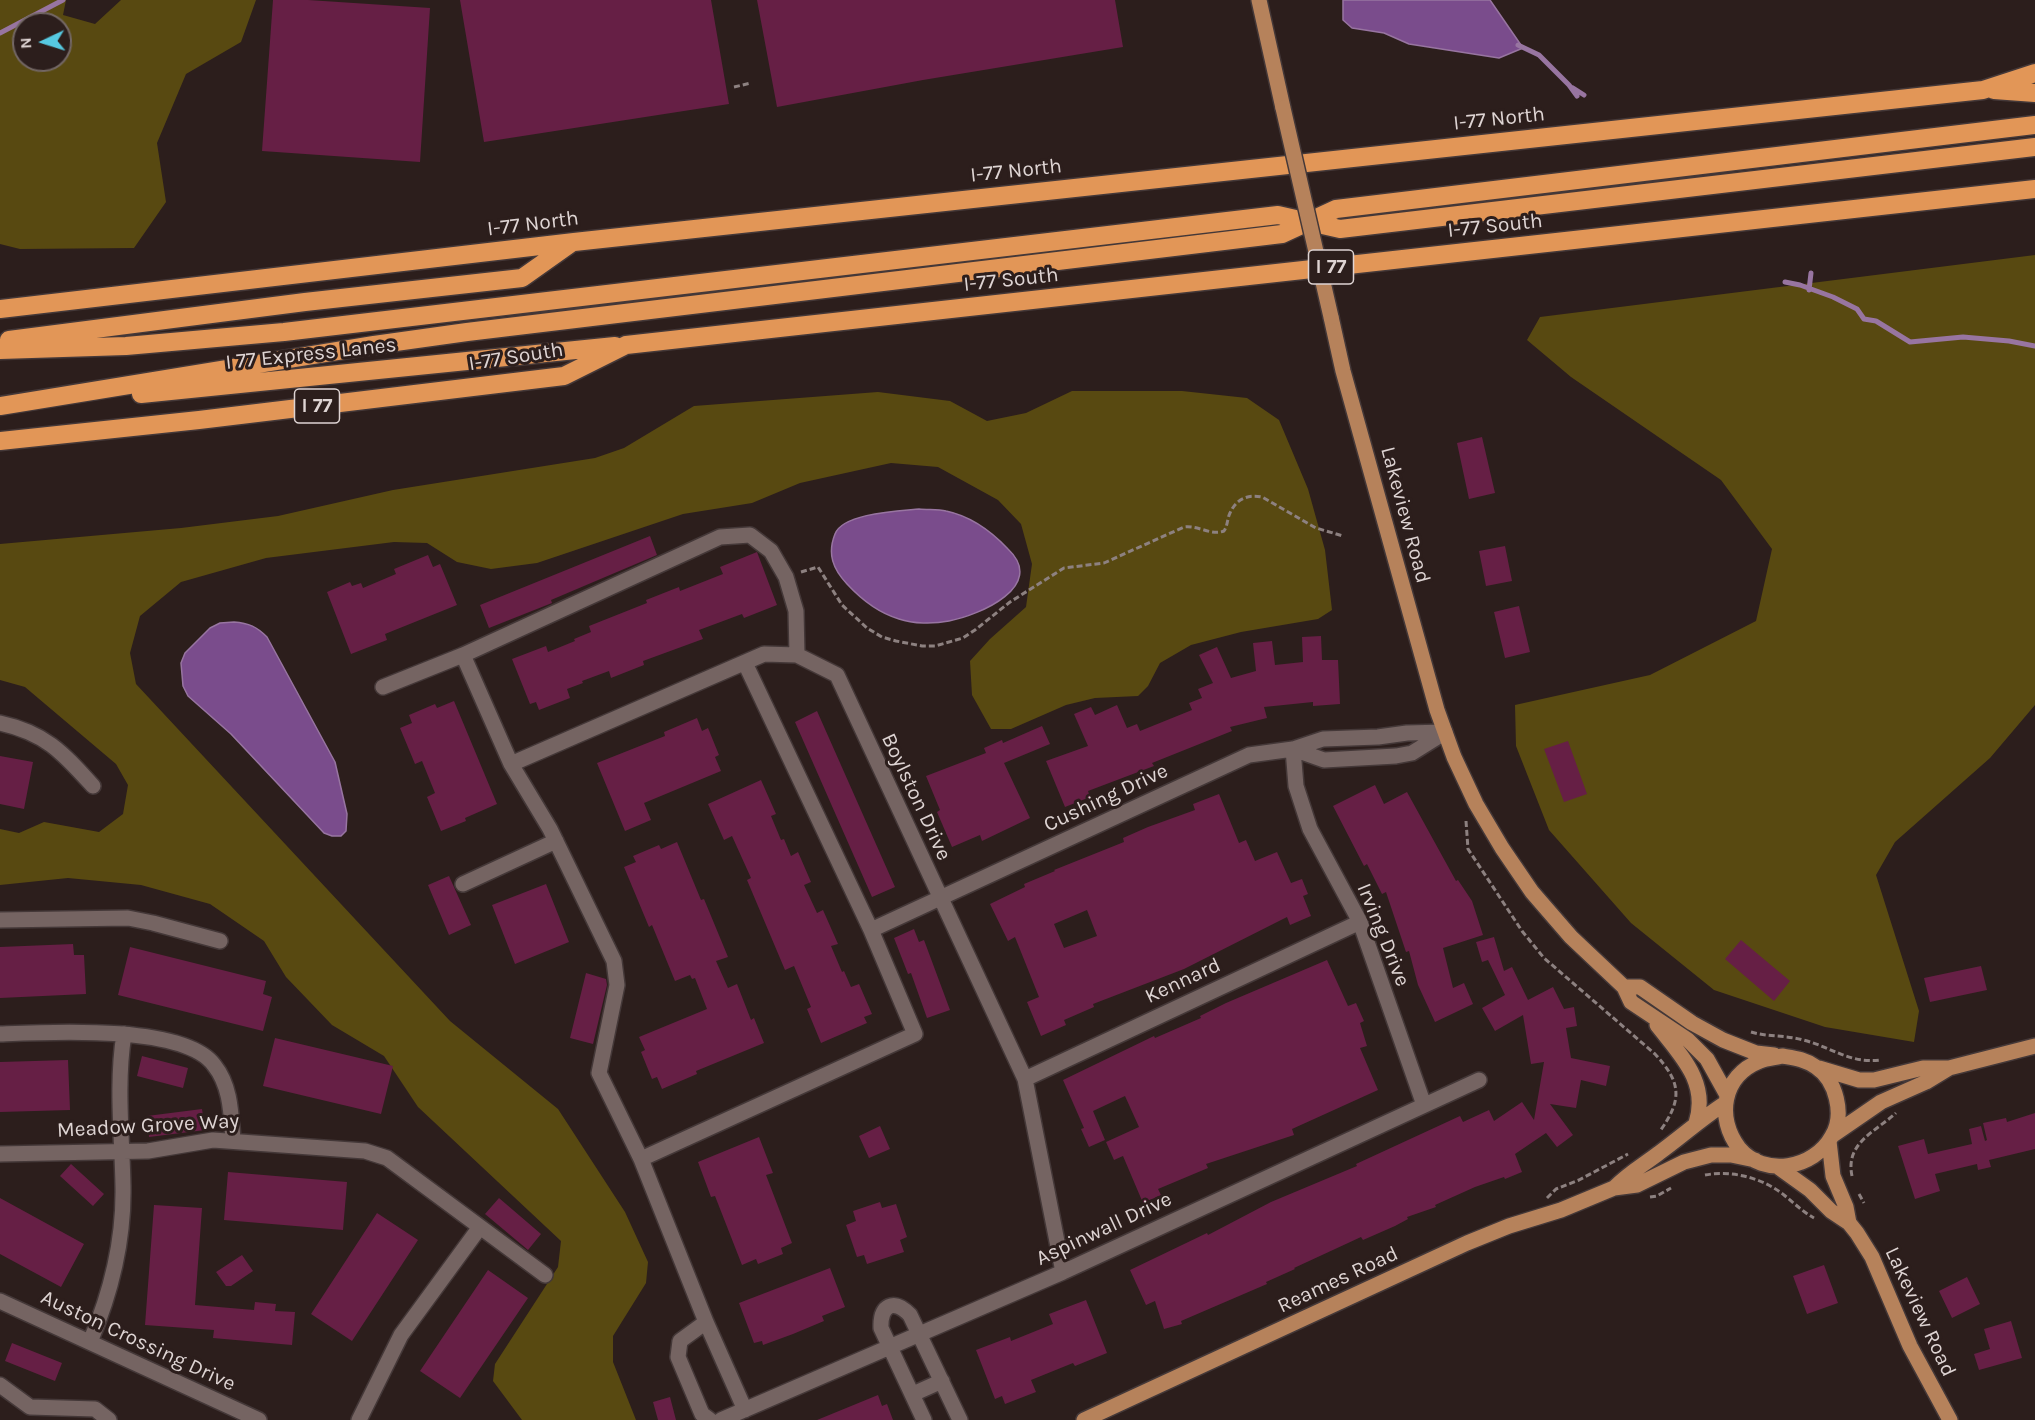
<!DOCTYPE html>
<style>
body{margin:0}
#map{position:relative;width:2035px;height:1420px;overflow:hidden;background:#2c1e1c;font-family:Karla,sans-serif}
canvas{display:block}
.north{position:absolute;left:12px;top:12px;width:60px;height:60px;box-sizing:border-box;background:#2c1e1c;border:2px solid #736765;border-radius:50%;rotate:266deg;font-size:16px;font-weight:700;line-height:24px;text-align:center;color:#ded4d3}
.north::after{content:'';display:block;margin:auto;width:21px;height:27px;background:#56c9e1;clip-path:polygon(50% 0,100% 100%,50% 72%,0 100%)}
</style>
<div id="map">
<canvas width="2035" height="1420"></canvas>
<div class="north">N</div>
</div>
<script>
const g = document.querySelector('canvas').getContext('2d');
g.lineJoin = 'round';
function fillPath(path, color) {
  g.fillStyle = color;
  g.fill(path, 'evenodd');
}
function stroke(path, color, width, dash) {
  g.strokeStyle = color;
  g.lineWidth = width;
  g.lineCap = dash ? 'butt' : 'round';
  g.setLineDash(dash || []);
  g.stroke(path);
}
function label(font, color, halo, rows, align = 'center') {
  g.font = font + ' Karla,sans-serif';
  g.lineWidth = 6;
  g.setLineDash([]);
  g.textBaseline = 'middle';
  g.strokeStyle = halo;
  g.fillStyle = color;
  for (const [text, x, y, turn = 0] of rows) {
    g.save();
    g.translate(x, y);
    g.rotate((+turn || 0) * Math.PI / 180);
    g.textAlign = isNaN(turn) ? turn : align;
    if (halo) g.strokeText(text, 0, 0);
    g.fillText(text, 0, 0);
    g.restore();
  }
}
fillPath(new Path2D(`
 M0 0H66L63 15 95 24 121 0H256L241 42 186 74 157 143 166 202 134 248 20 249 0 244ZM24 24H60V60H24Z
 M2035 255V705L1990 758 1895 842 1876 875 1919 1011 1914 1042 1825 1027 1714 990 1631 923 1549 830 1516 746 1515 705 1650 675 1756 621 1772 549 1721 480 1571 377 1527 340 1540 317Z
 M1072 391H1182L1247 398 1279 420 1308 489 1325 550 1332 610 1318 619 1241 632 1191 645 1160 663 1148 686 1138 696 1095 698 1066 705 1011 729H991L972 695 970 661 990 639 1026 607 1032 564 1021 524 998 500 938 467 891 463 800 483 752 503 683 514 537 563 491 569 457 562 427 543 394 542 266 558 181 582 140 616 130 653 136 684 450 1021 558 1109 625 1212 648 1262 646 1283 613 1336V1362L636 1420H522L493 1381 495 1364 558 1267 561 1241 418 1107 384 1056 332 1025 286 977 264 941 210 904 141 885 68 878 0 885V829L19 833 44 822 99 832 123 814 128 785 116 764 25 687 0 680V544L181 528 278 516 393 490 595 458 624 448 694 406 878 392 950 401 987 421 1026 413Z`), '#584911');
const water = new Path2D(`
 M1343 0H1490L1523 48 1499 58 1409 44 1384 33 1352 28 1343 20Z
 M919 509C928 510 938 509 946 511 970 516 992 532 1008 549 1047 586 980 615 949 621 934 624 913 624 899 619 879 613 860 598 847 584 833 569 827 554 835 534 843 513 899 511 919 509Z
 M234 622C249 623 257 627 267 637L335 762 347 814 346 831 341 836H332L324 833 231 734 188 696 183 686 181 663 185 653 210 628 220 623Z`);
fillPath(water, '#7a4c8c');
stroke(water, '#9875a1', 1.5);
stroke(new Path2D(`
 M0 33 63 0
 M1518 45 1539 55 1569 85 1577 96
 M1573 88 1584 95
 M1785 282 1800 285 1833 297 1857 309 1864 319 1876 321 1910 342 1963 337 2009 341 2035 346
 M1809 290 1811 273`), '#9875a1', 5);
fillPath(new Path2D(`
 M273 0H308L430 8 420 162 262 151Z
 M460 0H711L729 104 484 142Z
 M757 0H1115L1123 47 923 80 777 107Z
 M1482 437 1495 493 1469 499 1457 443Z
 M650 536 657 555 551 600 552 603 489 628 480 605Z
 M1505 546 1512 581 1486 586 1479 551Z
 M757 552 777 605 744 618 742 614 699 630 703 639 643 661 644 665 611 678 609 671 582 681 583 683 567 689 570 698 539 710 536 702 530 704 512 659 546 646 548 652 575 641 574 639 591 632 589 626 647 603 646 600 679 587 680 591 723 574 720 567Z
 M428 555 433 567 440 564 457 605 385 634 387 640 351 654 327 592 350 582 352 586 361 583 363 588 396 574 394 569Z
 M1519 606 1530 652 1505 658 1494 612Z
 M1321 636 1322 660H1338L1340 704 1313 706V702L1264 707 1267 718 1230 727 1232 731 1152 763 1154 766 1088 791 1090 797 1065 807 1046 761 1088 746 1074 714 1091 707 1095 715 1117 705 1127 728 1137 724 1140 731 1192 710 1189 703 1202 698 1198 689 1213 683 1199 655 1217 647 1231 678 1256 671 1253 643 1272 641 1275 665 1303 662 1302 637Z
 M454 701 497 804 465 818 466 821 441 831 427 797 435 793 422 761 415 764 400 728 412 723 409 715 435 704 437 708Z
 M817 711 895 887 872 897 795 722Z
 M697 718 702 731 708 728 719 755 715 757 721 771 644 803 651 820 625 831 597 763 665 736 664 732Z
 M1042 726 1050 744 1004 763 1030 818 982 841 980 835 952 847 937 812 940 810 926 776 986 753 984 748 1002 740 1003 743Z
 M1568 741 1587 794 1564 802 1544 749Z
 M0 756 33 762 24 809 0 804Z
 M761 780 776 814 771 816 781 840 784 839 791 856 798 852 811 882 804 885 817 913 823 910 838 944 831 946 842 972 844 971 851 987 859 984 872 1014 864 1017 867 1023 821 1043 807 1009 811 1007 794 966 785 970 747 880 751 878 732 836 724 840 708 804Z
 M1375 785 1384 804 1407 792 1456 881 1458 880 1472 901 1483 935 1443 948 1453 988 1464 983 1473 1004 1435 1022 1418 985 1409 951 1406 952 1386 892 1382 894 1367 864 1364 866 1333 806Z
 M1219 794 1239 843 1246 840 1255 861 1277 852 1291 883 1302 879 1308 894 1303 896 1311 916 1290 925 1287 917 1184 969 1093 1004 1094 1007 1064 1020 1066 1025 1041 1036 1027 1002 1039 997 1015 937 1008 941 990 904 1025 887 1024 884 1055 871 1054 870 1124 842 1123 838 1148 827 1195 810 1193 804ZM1087 910 1097 936 1064 948 1054 924Z
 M677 842 701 900 704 899 728 957 716 961 728 988 737 984 751 1020 754 1018 764 1043 696 1071 697 1074 662 1089 657 1077 652 1079 641 1052 645 1050 639 1037 707 1009 695 978 692 979 690 975 675 981 652 925 649 927 624 867 636 862 633 856 659 845 661 849Z
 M449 876 471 925 449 935 428 885Z
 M546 884 569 942 515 964 492 905Z
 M914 929 919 942 924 940 950 1010 927 1018 911 973 908 974 894 938Z
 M1494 937 1504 971 1512 967 1528 1000 1553 987 1564 1009 1574 1007 1577 1026 1566 1028 1571 1058 1610 1066 1606 1086 1581 1080 1576 1108 1550 1104 1573 1135 1557 1147 1546 1133 1515 1154 1522 1172 1505 1179 1504 1177 1475 1187 1435 1205 1436 1207 1407 1217 1408 1219 1395 1226 1363 1240 1361 1237 1294 1268 1295 1269 1266 1282 1267 1284 1181 1321 1182 1324 1164 1329 1155 1301 1146 1305 1130 1270 1207 1233 1208 1235 1271 1202 1357 1166 1356 1164 1460 1116 1463 1122 1489 1110 1494 1121 1522 1102 1534 1120 1544 1062 1531 1064 1523 1015 1495 1031 1482 1008 1505 995 1488 960 1482 962 1476 942Z
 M1741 940 1790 981 1774 1001 1725 959Z
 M73 944 74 955H84L86 994 0 998V947Z
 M130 947 266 981 263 994 272 997 263 1031 118 995Z
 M1327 960 1348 1006 1356 1003 1364 1021 1360 1023 1367 1046 1360 1048 1378 1090 1292 1129 1294 1135 1206 1164 1208 1168 1158 1189 1161 1195 1143 1203 1123 1156 1114 1160 1106 1142 1139 1127 1125 1096 1093 1111 1105 1140 1089 1147 1081 1129 1084 1128 1063 1080 1154 1036 1155 1038 1201 1018 1200 1016 1226 1003Z
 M1981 966 1987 990 1930 1002 1924 978Z
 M586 973 606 979 607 985 593 1044 570 1038Z
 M275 1038 393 1066 381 1114 263 1086Z
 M142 1056 188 1068 183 1088 137 1076Z
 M68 1060 70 1110 0 1112V1062Z
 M202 1109 205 1130 149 1137 147 1116Z
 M2035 1113V1149L1989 1160 1991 1167 1978 1170 1977 1164 1935 1174 1940 1191 1915 1199 1898 1146 1924 1139 1928 1154 1972 1144 1969 1129 1981 1126 1985 1141 1987 1140 1983 1123 2006 1118 2007 1122Z
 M880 1126 890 1149 869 1158 859 1136Z
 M759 1137 773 1173 766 1175 792 1243 781 1248 783 1254 758 1264 756 1259 742 1265 715 1196 711 1197 698 1162Z
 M71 1164 104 1194 93 1206 60 1176Z
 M228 1172 347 1182 343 1230 224 1220Z
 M0 1198 84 1244 61 1287 0 1254Z
 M499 1198 541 1234 528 1250 485 1214Z
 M880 1202 882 1208 896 1204 907 1237 900 1240 904 1252 867 1264 864 1255 857 1257 846 1225 856 1221 853 1211Z
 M154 1205 202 1208 195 1305 254 1310 255 1302 276 1304 275 1311 295 1312 292 1345 213 1338 214 1330 145 1325Z
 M377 1213 418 1240 352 1341 311 1314Z
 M242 1255 253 1271 231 1286H226L216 1272Z
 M1824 1265 1838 1303 1807 1314 1793 1276Z
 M830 1268 845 1307 822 1316 824 1321 793 1334 763 1345 762 1341 754 1343 739 1303Z
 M488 1270 528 1298 460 1398 420 1371Z
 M1967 1277 1980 1304 1952 1318 1939 1291Z
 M1086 1300 1107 1353 1075 1366 1073 1363 1031 1380 1036 1392 1005 1404 1002 1396 995 1399 976 1350 1010 1337 1011 1341 1053 1324 1049 1314Z
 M2011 1321 2022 1358 1979 1370 1974 1354 1990 1349 1984 1329Z
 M12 1343 62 1363 55 1381 5 1361Z
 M878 1395 882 1406 887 1404 893 1420H817Z
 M670 1397 676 1420H658L653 1402Z`), '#661f45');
const minor = new Path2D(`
 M463 655 720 537 750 535 771 551 786 577 796 611 797 655
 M745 663 871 930
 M383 687 463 655 511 764 550 829 614 961 617 985 599 1073 641 1159 706 1322 745 1410
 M0 723C46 733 63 753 93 786
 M1293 749 1296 786 1310 829 1360 922 1424 1105
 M1293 749 1324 760 1396 756 1412 753 1444 733
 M511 764 764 654 797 655 837 675 1025 1079 1063 1272
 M463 884 556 841
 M0 920 128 918 153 923 220 941
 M0 1034C47 1032 184 1024 214 1065 231 1086 231 1114 233 1140
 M1025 1079 1360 922
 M0 1154 148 1151 213 1140 365 1151 387 1158 545 1275
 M641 1159 915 1034 871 930 1249 755 1293 749 1323 739 1378 737 1407 733 1445 732
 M0 1301 259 1420
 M706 1322 680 1341 678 1357 702 1414 710 1420
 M90 1342C111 1293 124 1239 123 1186 122 1135 116 1084 124 1034
 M0 1385 30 1407 95 1409 109 1420
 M913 1394 942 1381
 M359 1420 401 1335 480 1227
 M721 1420 1063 1272 1479 1080
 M924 1420 881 1328C880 1305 894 1298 910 1315L960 1420`);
const major = new Path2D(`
 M1259 0 1283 108
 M1331 317 1343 371 1437 710 1454 757 1476 804 1502 848 1532 892 1571 937 1624 987 1631 1002 1688 1040 1707 1059 1727 1095
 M1624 987H1640L1692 1023 1723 1040 1756 1053 1774 1055
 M1657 1025C1681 1056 1709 1082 1696 1123
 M1782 1056C1794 1058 1805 1059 1816 1067 1836 1080 1845 1115 1832 1136 1814 1169 1764 1178 1739 1148 1716 1118 1722 1076 1760 1061 1766 1058 1775 1058 1782 1056Z
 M1819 1068 1859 1080H1874L1923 1068H1949L2035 1046
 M1833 1135 1881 1102 1926 1082 1949 1068
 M1829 1141 1833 1176 1846 1207 1849 1223
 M1778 1167 1810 1190 1831 1211 1849 1223 1857 1233 1872 1257 1910 1346 1950 1420
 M1614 1188C1630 1172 1642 1166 1659 1153 1681 1137 1701 1119 1724 1104
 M1084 1420 1467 1243 1509 1226 1561 1210 1614 1188 1637 1185 1684 1162 1711 1155H1731L1755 1160`);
const highway = new Path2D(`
 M1994 90 2035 93
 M0 309 574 242 1983 90 2035 73
 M9 340 305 302 522 278 570 244
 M0 350 126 346 284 332 1278 215 1340 229 2035 147
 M141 394 615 346
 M0 406 374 345 467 332 1282 234 1336 209 2035 125
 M0 441 199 420 564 376 626 345 2035 189`);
stroke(minor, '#443838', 18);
stroke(major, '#443838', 18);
stroke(highway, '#443838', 21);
stroke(new Path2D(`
 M734 87 751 83
 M801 572 818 567 842 605 867 628 882 637 896 641 922 646H935L963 638 975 630 1010 602 1064 568 1104 563 1184 527C1198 525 1211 536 1224 531 1228 525 1227 519 1230 513 1236 499 1248 494 1262 497L1316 528 1343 536
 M1466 821 1468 849 1522 931 1544 958 1655 1054C1681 1082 1683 1099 1660 1131
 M1751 1032C1768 1037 1786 1035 1803 1040 1832 1047 1849 1064 1881 1060
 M1705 1175C1732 1170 1763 1178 1784 1195 1794 1203 1803 1212 1814 1218
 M1852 1176C1845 1143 1875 1132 1896 1113
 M1859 1194 1864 1203
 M1650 1197 1657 1196 1671 1188
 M1547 1198 1556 1189 1579 1180 1628 1154`), '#8d8180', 3, [6, 3]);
stroke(minor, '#756462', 15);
stroke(major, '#b6825b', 15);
stroke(highway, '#e29657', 18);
const majorBridge = new Path2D(`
 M1283 108 1331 317`);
stroke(majorBridge, '#443838', 18, []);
stroke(majorBridge, '#b6825b', 15);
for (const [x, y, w] of [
 [1331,267,45],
 [317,406,45]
]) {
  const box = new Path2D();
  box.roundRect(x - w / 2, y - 17, w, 34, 4.5);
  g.fillStyle = '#2c1e1c';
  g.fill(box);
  stroke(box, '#ded4d3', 1.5);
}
label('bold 20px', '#ded4d3', null, [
 ["I 77",1331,267],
 ["I 77",317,406]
]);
label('21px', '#ded4d3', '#2c1e1c', [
 ["I-77 North",1499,119,-6],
 ["I-77 North",1016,171,-6],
 ["I-77 North",533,224,-7],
 ["I-77 South",1495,226,-6],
 ["I-77 South",1011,280,-6],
 ["I 77 Express Lanes",311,354,-6],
 ["I-77 South",516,357,-9],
 ["Lakeview Road",1405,515,75],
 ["Boylston Drive",916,797,65],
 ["Cushing Drive",1106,798,-25],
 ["Irving Drive",1383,935,68],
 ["Kennard",1183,981,-25],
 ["Meadow Grove Way",148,1126,-3],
 ["Aspinwall Drive",1104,1229,-25],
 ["Reames Road",1338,1280,-25],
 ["Lakeview Road",1920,1312,65],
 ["Auston Crossing Drive",138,1341,25]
]);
</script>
